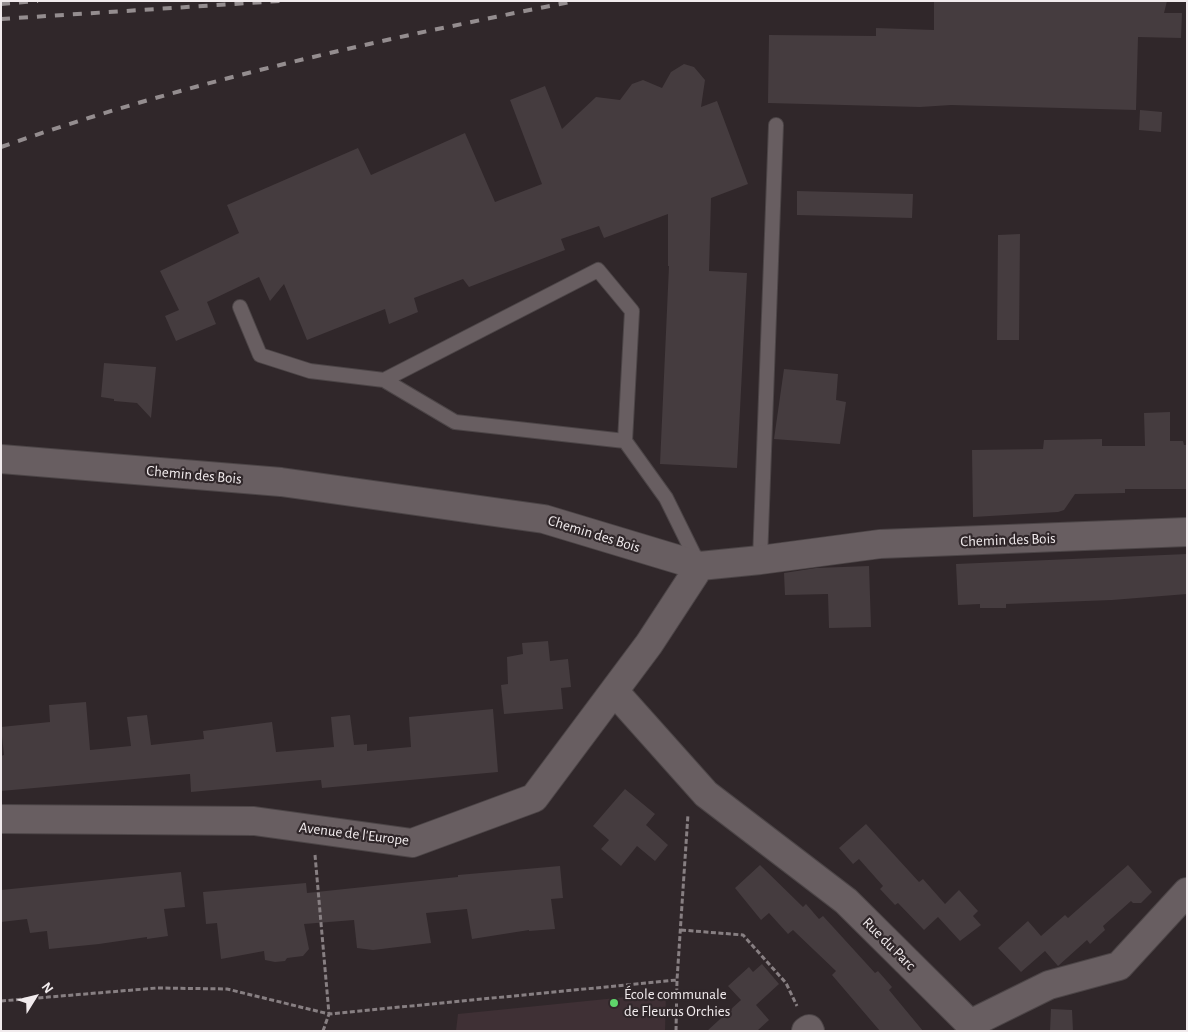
<!DOCTYPE html>
<meta charset="utf-8">
<style>
body{margin:0}
#map{position:relative;width:1188px;height:1032px;overflow:hidden;background:#30272a;font-family:"Alegreya Sans",sans-serif}
canvas{display:block}
.frame{position:absolute;inset:0;border:2px solid #f1ebed;pointer-events:none}
.north{position:absolute;left:10px;top:972px;width:50px;height:50px;-webkit-text-stroke:4px #30272a;paint-order:stroke;rotate:54deg;font-size:14px;font-weight:700;line-height:20px;text-align:center;color:#f1ebed}
.north::after{content:'';display:block;margin:auto;width:18px;height:22px;background:#f1ebed;clip-path:polygon(50% 0,100% 100%,50% 72%,0 100%)}
</style>
<div id="map">
<canvas width="1188" height="1032"></canvas>
<div class="frame"></div>
<div class="north">N</div>
</div>
<script>
const g = document.querySelector('canvas').getContext('2d');
g.lineJoin = 'round';
function fillPath(path, color) {
  g.fillStyle = color;
  g.fill(path, 'evenodd');
}
function stroke(path, color, width, dash) {
  g.strokeStyle = color;
  g.lineWidth = width;
  g.lineCap = dash ? 'butt' : 'round';
  g.setLineDash(dash || []);
  g.stroke(path);
}
function label(font, color, halo, rows, align = 'center') {
  g.font = font + ' "Alegreya Sans",sans-serif';
  g.lineWidth = 4.5;
  g.setLineDash([]);
  g.textBaseline = 'middle';
  g.strokeStyle = halo;
  g.fillStyle = color;
  for (const [text, x, y, turn = 0] of rows) {
    g.save();
    g.translate(x, y);
    g.rotate((+turn || 0) * Math.PI / 180);
    g.textAlign = isNaN(turn) ? turn : align;
    if (halo) g.strokeText(text, 0, 0);
    g.fillText(text, 0, 0);
    g.restore();
  }
}
fillPath(new Path2D(`
 M666 993 665 1031H456L458 1014Z`), '#3f3035');
fillPath(new Path2D(`
 M934 1H1167L1164 13H1182L1181 38 1138 37 1136 110 951 105 920 107 768 103 769 35 876 36V28L934 30Z
 M684 64 694 67 705 80 701 107 717 101 748 184 711 198 709 271 747 273 737 468 660 464 669 266H668V214L604 238 599 226 561 239 565 250 469 287 463 279 414 298 418 312 389 324 385 309 307 340 284 284 270 301 259 277 207 302 216 324 176 341 165 316 179 310 160 271 239 233 227 205 358 148 371 175 465 133 495 202 542 184 510 100 545 86 562 129 596 97 620 100 632 84 643 80 662 88 671 72Z
 M1140 110 1162 112 1161 132 1139 130Z
 M797 191 913 194 912 218 797 215Z
 M1020 234 1019 340H997L998 235Z
 M104 363 156 367 151 418 137 403 114 401V399L101 397Z
 M784 369 838 374 836 400 846 402 840 444 774 439Z
 M1170 412V441H1183L1184 445H1187V489H1125V493L1075 494 1064 510 1058 512 973 517 972 450 1043 449 1044 440 1102 439V446H1145L1144 413Z
 M1187 554V594L1112 600 1006 604V608H980V604L958 605 956 564Z
 M869 566 871 627 829 628 828 594 785 595 784 573 816 568Z
 M548 641 550 661 568 659 571 687 561 688 563 709 504 714 501 685 508 684 507 657 523 654 522 643Z
 M86 702 90 750 131 746 127 717 147 715 151 745 204 739 203 731 272 722 276 752 334 747 331 717 350 715 354 745 367 744V751L411 747 409 717 493 709 498 772 322 788 321 780 191 792 190 774 1 791V756L4 755 1 727 50 722 49 705Z
 M625 789 655 814 646 825 668 845 655 861 637 846 621 866 601 849 609 840 593 826Z
 M866 824 919 882 923 879 945 904 959 890 978 911 973 916 981 925 960 941 938 917 924 930 898 903 895 905 880 889 883 886 859 859 853 864 839 848Z
 M760 865 803 907 806 904 819 919 823 916 875 973 878 971 892 987 889 990 923 1031H880L832 975 836 971 793 930 788 934 769 913 761 920 735 888Z
 M1128 865 1152 892 1141 903H1133L1131 901 1103 926 1105 930 1090 944 1087 940 1058 966 1045 951 1021 972 998 948 1028 921 1041 936 1065 915 1068 918Z
 M560 866 563 898 551 899 555 929 529 931V930L472 939 467 909 426 913 431 943 373 950 357 948 354 920 304 924 309 949 303 956 287 958 285 961 275 962 265 960 264 951 221 959 217 923 206 924 203 892 306 883 307 893 458 877V875Z
 M181 872 185 907 164 909 168 936 147 939V937L99 944 49 949 47 931 30 933 27 919 1 922V890Z
 M762 964 779 984 756 1005 769 1020 757 1031H707L741 1000 728 986 749 967 753 972Z
 M1051 1009 1072 1010 1073 1031H1050Z`), '#453c3f');
const service = new Path2D(`
 M240 307 260 355 310 371 384 380 455 422 625 441 666 498 699 565
 M384 380 598 270 632 311 625 441
 M760 560 776 125`);
const minor = new Path2D(`
 M1 459 281 482 544 519 700 566 760 560 880 544 1187 532
 M614 691 706 794 846 901 970 1024 1049 985 1119 966 1187 892
 M1 819 254 821 412 843 534 798 649 644 700 566
 M806 1031 809 1029 810 1031`);
stroke(service, '#4c4547', 16);
stroke(minor, '#4c4547', 30);
stroke(new Path2D(`
 M315 855 329 1014 323 1031
 M681 930 743 935 786 983 797 1006
 M1 1001 157 988 227 989 329 1014 677 980
 M676 1031 677 980 688 814`), '#877f82', 3, [5, 2.5]);
stroke(service, '#685e61', 14);
stroke(minor, '#685e61', 28);
stroke(new Path2D(`
 M1 4 38 1
 M1 19 280 1
 M1 147C140 98 284 62 428 31 477 21 527 10 576 1`), '#948d8f', 4, [9, 9]);
for (const [x, y, r, color] of [
 [614,1003,5,"#5fd56b"]
]) {
  const dot = new Path2D();
  dot.arc(x, y, r, 0, 2 * Math.PI);
  g.fillStyle = color;
  g.fill(dot);
  stroke(dot, '#30272a', 2);
}
label('15px', '#f1ebed', '#30272a', [
 ["Chemin des Bois",194,475,5],
 ["Chemin des Bois",594,534,17],
 ["Chemin des Bois",1008,540,-2],
 ["Avenue de l'Europe",354,834,7],
 ["Rue du Parc",889,944,45]
]);
label('15px', '#f1ebed', '#30272a', [
 ["École communale",624,994],
 ["de Fleurus Orchies",624,1011]
], 'left');
</script>
